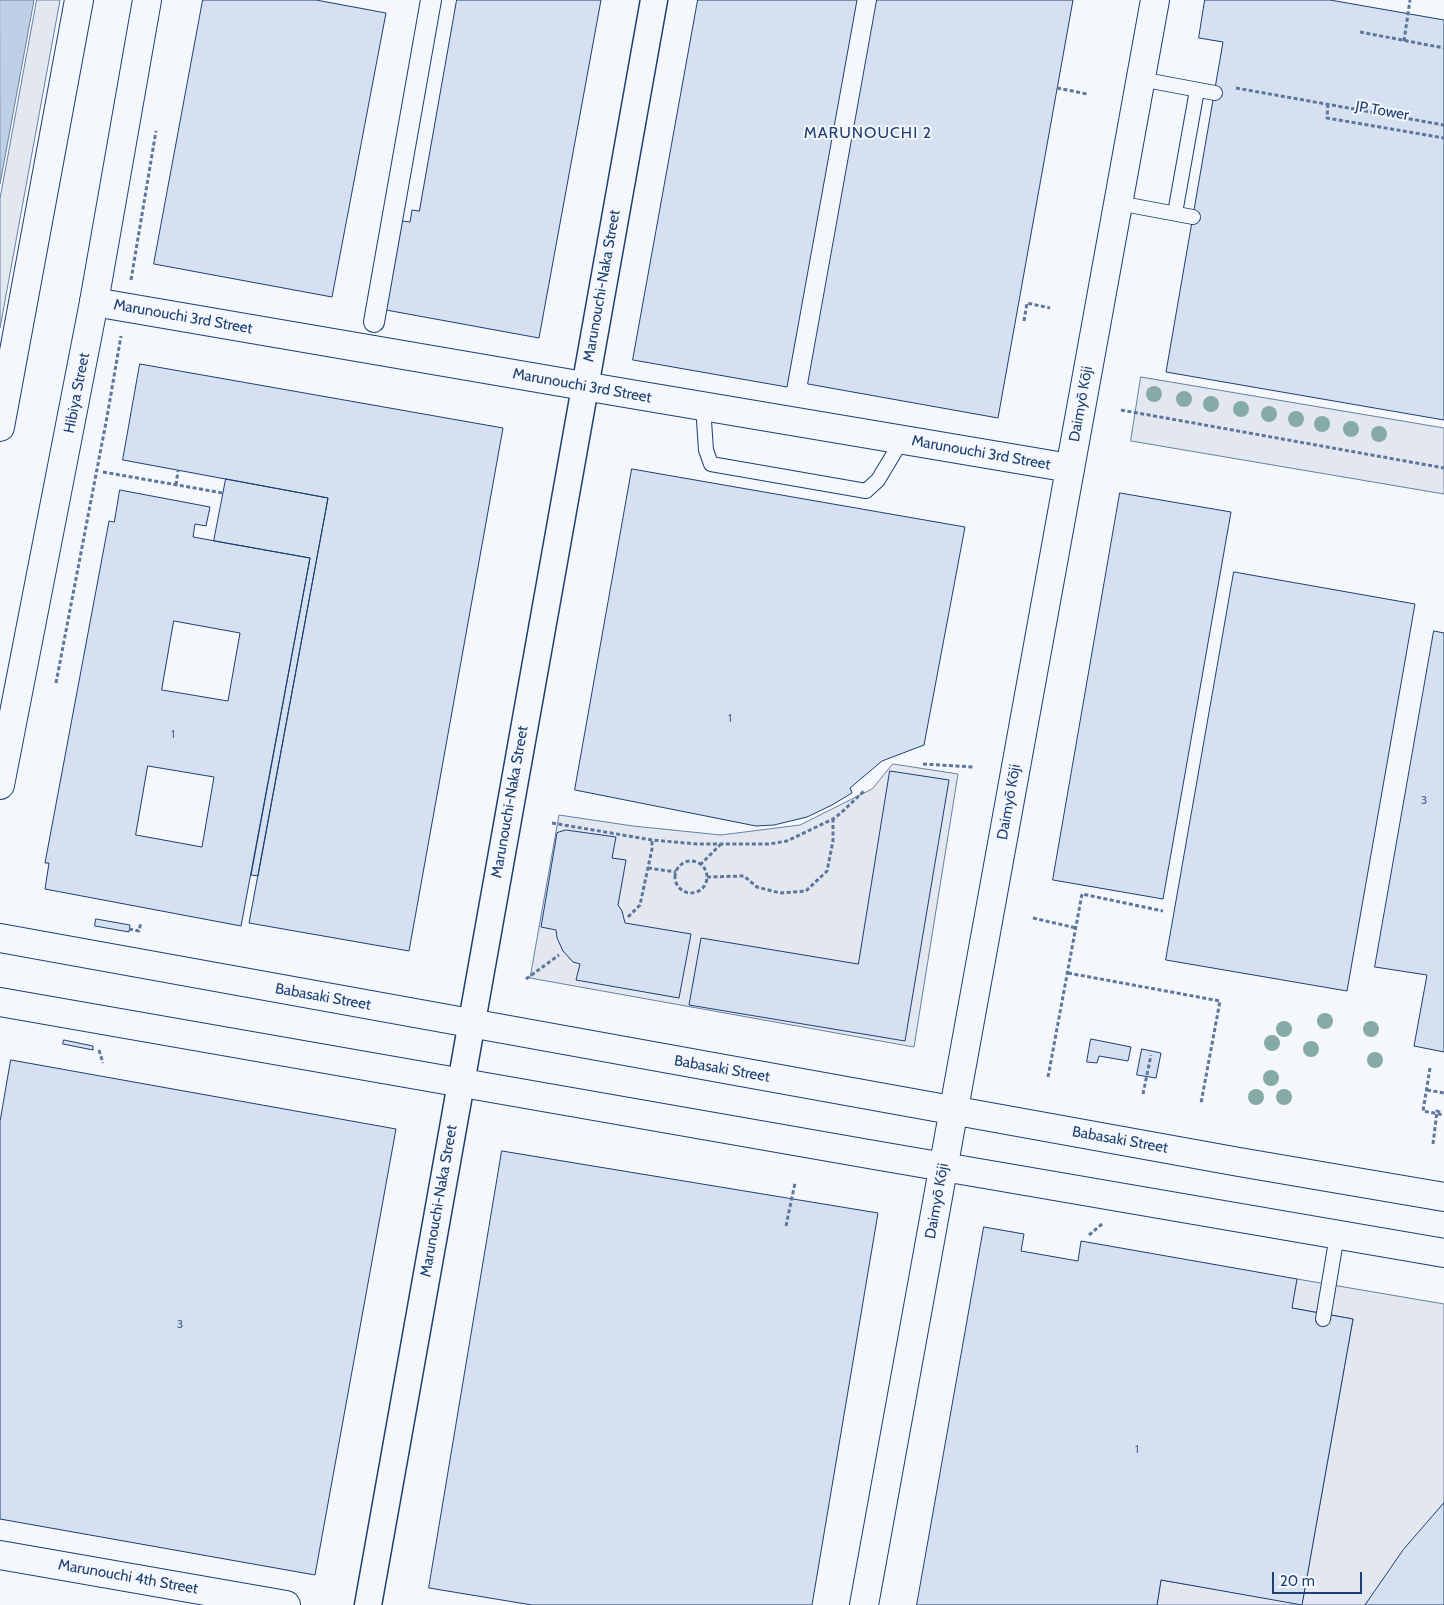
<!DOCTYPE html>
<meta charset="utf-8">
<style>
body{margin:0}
#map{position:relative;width:1444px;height:1605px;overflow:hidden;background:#f4f7fb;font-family:Cabin,sans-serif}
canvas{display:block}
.scale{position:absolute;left:1272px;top:1572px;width:90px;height:22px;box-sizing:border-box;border:2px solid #1d3f73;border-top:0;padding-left:6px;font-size:15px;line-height:18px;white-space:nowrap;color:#1d3f73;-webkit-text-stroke:4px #f4f7fb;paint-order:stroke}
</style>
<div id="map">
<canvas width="1444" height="1605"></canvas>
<div class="scale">20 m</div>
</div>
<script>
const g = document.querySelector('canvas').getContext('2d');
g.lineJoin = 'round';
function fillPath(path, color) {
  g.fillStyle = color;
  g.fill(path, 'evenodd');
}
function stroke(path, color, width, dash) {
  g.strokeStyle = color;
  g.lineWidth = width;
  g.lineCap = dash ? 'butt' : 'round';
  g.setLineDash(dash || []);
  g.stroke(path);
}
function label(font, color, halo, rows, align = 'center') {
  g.font = font + ' Cabin,sans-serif';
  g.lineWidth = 4;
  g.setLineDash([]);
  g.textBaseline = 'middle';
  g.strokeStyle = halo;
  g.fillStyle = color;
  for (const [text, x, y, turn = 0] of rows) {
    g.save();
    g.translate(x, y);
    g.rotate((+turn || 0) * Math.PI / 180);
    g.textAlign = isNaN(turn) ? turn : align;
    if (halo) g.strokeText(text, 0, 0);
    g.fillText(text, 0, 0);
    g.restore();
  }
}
const parking = new Path2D(`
 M37 0H60L0 328V199Z
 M1141 377 1444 428V494L1131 441Z
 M893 764 958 774 914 1047 530 978 559 815 633 826 721 835 800 825 872 789Z
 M1297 1279 1444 1304V1503L1365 1605H1157L1161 1580 1302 1604 1353 1319 1292 1308Z`);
fillPath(parking, '#e3e8f0');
stroke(parking, '#687fa3', 1);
const water = new Path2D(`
 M0 0H34L0 184Z`);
fillPath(water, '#bed0e5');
stroke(water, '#687fa3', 1);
const building = new Path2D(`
 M203 0H316L386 13 332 297 154 264Z
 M457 0H601L539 338 386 310 402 221 410 222 412 210 419 211Z
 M698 0H857L787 387 633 360Z
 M877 0H1073L998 418 808 384Z
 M1205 0H1330L1444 20V420L1166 372 1223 42 1199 38Z
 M140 364 503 428 409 951 249 923 328 498 123 460Z
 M632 469 965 527 924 745 882 761 850 788 852 793 832 805 807 817 774 825 756 826 575 790Z
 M226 479 328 498 258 876 251 875 310 558 214 541Z
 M120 490 210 507 206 526 195 524 193 537 310 558 241 926 45 889 49 863H45L109 521 114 522ZM174 621 240 633 228 701 162 690ZM148 766 214 777 202 847 136 835Z
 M1120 493 1231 512 1163 899 1053 880Z
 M1234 572 1415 604 1347 991 1166 960Z
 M1434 631 1444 633V1052L1414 1046 1427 975 1375 967Z
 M890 771 949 780 905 1041 689 1005 701 938 858 964Z
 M566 830 616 837 612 858 626 860 618 905 622 911 625 923 691 934 679 998 576 980 580 964 573 962 563 951 557 938 556 930 541 927 557 833Z
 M96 919 130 925 129 932 95 926Z
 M1091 1039 1131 1047 1128 1061 1099 1056 1097 1063 1087 1062Z
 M64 1040 93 1046V1050L63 1044Z
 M1142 1049 1161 1053 1156 1078 1137 1075Z
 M11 1060 396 1129 315 1575 0 1519V1122Z
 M502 1151 878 1213 812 1605H532L429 1588Z
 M984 1227 1024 1234 1021 1251 1078 1261 1081 1241 1297 1279 1292 1308 1353 1319 1302 1605 1161 1580 1157 1605H917Z
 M1444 1503V1605H1365L1403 1550Z`);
fillPath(building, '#d5e0f0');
stroke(building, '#1d3f73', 1);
const service = new Path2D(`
 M1140 79 1215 93
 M1118 203 1193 217
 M1175 213 1197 90
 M703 406 706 450 711 464 866 491 878 480 902 440
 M1323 1319 1337 1235`);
const pedestrian = new Path2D(`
 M374 322 431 0`);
const minor = new Path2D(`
 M368 1605 654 0`);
const tertiary = new Path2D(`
 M94 302 619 392 1070 468
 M0 1555 286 1605`);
const secondary = new Path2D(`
 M0 938 1239 1162 1444 1197
 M0 1002 880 1156 1444 1253
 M864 1605 1155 0`);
const trunk = new Path2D(`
 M0 427 79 0
 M0 785 94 302 147 0`);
stroke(service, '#1d3f73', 16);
stroke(pedestrian, '#1d3f73', 22);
stroke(minor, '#1d3f73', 29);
stroke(tertiary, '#1d3f73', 30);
stroke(secondary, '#1d3f73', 30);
stroke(trunk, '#1d3f73', 30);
stroke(new Path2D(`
 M1360 32 1444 48
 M1404 41 1410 0
 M1057 88 1087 94
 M1236 88 1444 125
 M1328 104 1327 118 1444 138
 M131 280 156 131
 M1024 321 1027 303 1050 308
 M1121 410 1444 468
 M103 472 223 493
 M176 485 178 471
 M56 683 107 417 121 336
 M923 764 974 767
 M552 823 652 840 697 844H769L787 841 833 819 841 813 865 790
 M675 877a16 16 0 1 1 32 0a16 16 0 1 1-32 0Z
 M700 865 721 844
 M648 868 676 872
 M707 877 744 876 757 887 780 893 806 891 827 871 833 841V819
 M628 917 640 905 652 849V840
 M1033 918 1076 928
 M129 929 139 931 141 922
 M1068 973 1220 1001 1201 1103
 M526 979 559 955
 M99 1050 103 1063
 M1430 1068 1423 1111 1444 1115
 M1048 1077 1082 894 1163 911
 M1427 1090 1444 1093
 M1143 1094 1151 1055
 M1433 1144 1437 1111 1441 1113
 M786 1226 795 1183
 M1089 1235 1102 1224`), '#5e769c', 3, [4, 2.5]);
stroke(service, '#f4f7fb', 14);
stroke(pedestrian, '#f4f7fb', 20);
stroke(minor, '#f4f7fb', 26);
stroke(tertiary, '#f4f7fb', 28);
stroke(secondary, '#f4f7fb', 28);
stroke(trunk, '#f4f7fb', 28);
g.fillStyle = '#86aba6';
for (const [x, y] of [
 [1154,394],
 [1184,399],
 [1211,404],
 [1241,409],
 [1269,414],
 [1296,419],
 [1322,424],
 [1351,429],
 [1379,434],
 [1325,1021],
 [1284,1029],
 [1371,1029],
 [1272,1043],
 [1311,1049],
 [1375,1060],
 [1271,1078],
 [1256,1097],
 [1284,1097]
]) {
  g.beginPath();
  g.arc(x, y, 8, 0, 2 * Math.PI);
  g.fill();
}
label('12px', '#4b6792', null, [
 ["1",730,718],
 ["1",173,734],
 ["3",1424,800],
 ["3",180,1324],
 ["1",1137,1449]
]);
label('15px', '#1d3f73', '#f4f7fb', [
 ["JP Tower",1382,111,10],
 ["Marunouchi-Naka Street",602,286,-80],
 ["Marunouchi 3rd Street",183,317,10],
 ["Marunouchi 3rd Street",582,386,10],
 ["Hibiya Street",77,393,-79],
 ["Daimyō Kōji",1081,404,-80],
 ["Marunouchi 3rd Street",981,453,10],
 ["Marunouchi-Naka Street",510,802,-80],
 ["Daimyō Kōji",1009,802,-80],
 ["Babasaki Street",323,997,10],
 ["Babasaki Street",722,1069,10],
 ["Babasaki Street",1120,1140,10],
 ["Marunouchi-Naka Street",439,1201,-80],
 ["Daimyō Kōji",937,1201,-80],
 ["Marunouchi 4th Street",128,1577,10]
]);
g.letterSpacing = '1px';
label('16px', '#1d3f73', '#f4f7fb', [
 ["MARUNOUCHI 2",868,133]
]);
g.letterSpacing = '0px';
</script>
